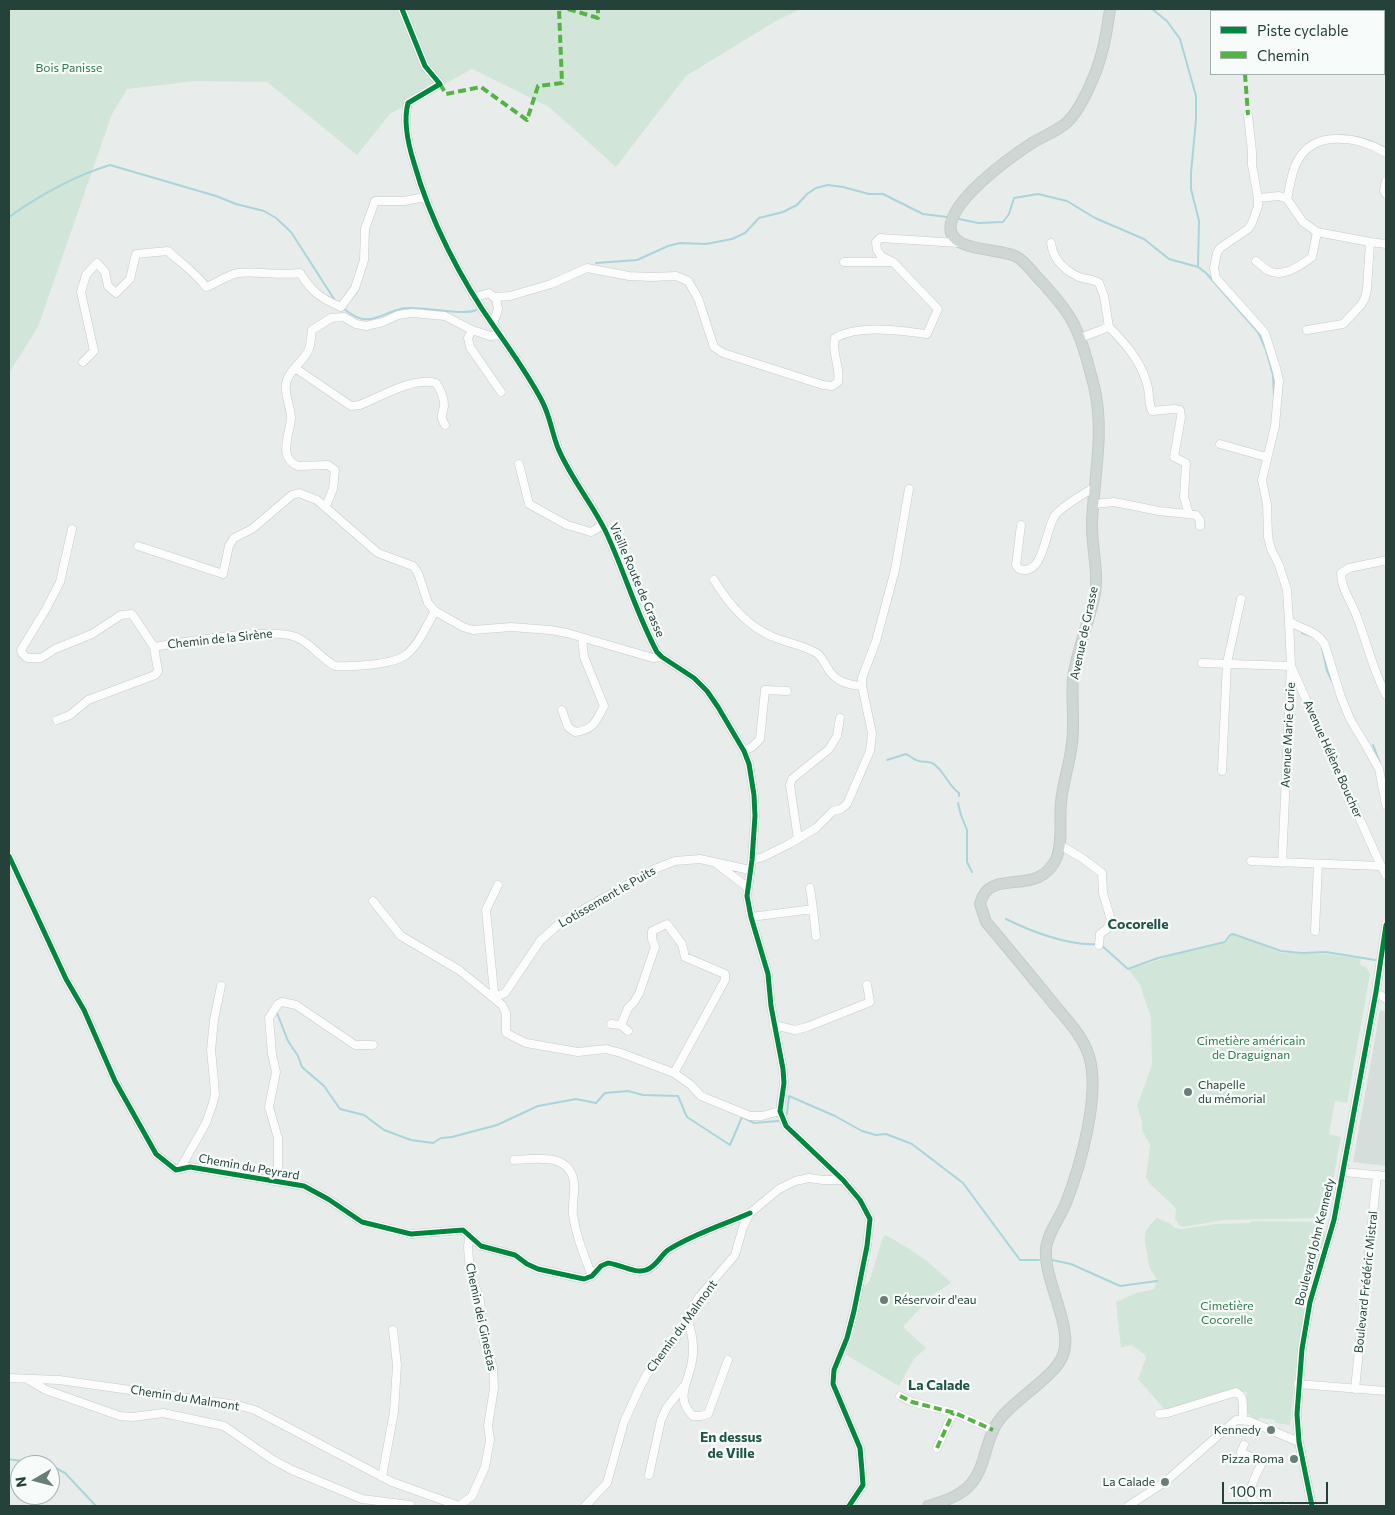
<!DOCTYPE html>
<meta charset="utf-8">
<style>
body{margin:0}
#map{position:relative;width:1395px;height:1515px;overflow:hidden;background:#e8edeb;font-family:Commissioner,sans-serif}
canvas{display:block}
.frame{position:absolute;inset:0;border:10px solid #24423a;pointer-events:none}
.legend{position:absolute;left:1210px;top:10px;width:175px;height:65px;box-sizing:border-box;background:#f7fbf9;border:1px solid #a3b1ad;margin:0;padding:6px 9px;list-style:none;font-size:15px;color:#24423a}
.legend li{display:flex;align-items:center;gap:10px;height:25px}
.legend b{width:25px;border:1px solid #a3b1ad}
.north{position:absolute;left:10px;top:1455px;width:50px;height:50px;box-sizing:border-box;background:#f7fbf9;border:1px solid #a3b1ad;border-radius:50%;rotate:262deg;font-size:14px;font-weight:700;line-height:20px;text-align:center;color:#24423a}
.north::after{content:'';display:block;margin:auto;width:18px;height:22px;background:#697e78;clip-path:polygon(50% 0,100% 100%,50% 72%,0 100%)}
.scale{position:absolute;left:1222px;top:1482px;width:106px;height:22px;box-sizing:border-box;border:2px solid #24423a;border-top:0;padding-left:6px;font-size:15px;line-height:18px;white-space:nowrap;color:#24423a;-webkit-text-stroke:4px #f7fbf9;paint-order:stroke}
</style>
<div id="map">
<canvas width="1395" height="1515"></canvas>
<div class="frame"></div>
<ul class="legend">
<li><b style="height:6px;background:#00873e"></b>Piste cyclable</li>
<li><b style="height:6px;background:#55b346"></b>Chemin</li>
</ul>
<div class="north">N</div>
<div class="scale">100 m</div>
</div>
<script>
const g = document.querySelector('canvas').getContext('2d');
g.lineJoin = 'round';
function fillPath(path, color) {
  g.fillStyle = color;
  g.fill(path, 'evenodd');
}
function stroke(path, color, width, dash) {
  g.strokeStyle = color;
  g.lineWidth = width;
  g.lineCap = dash ? 'butt' : 'round';
  g.setLineDash(dash || []);
  g.stroke(path);
}
function label(font, color, halo, rows, align = 'center') {
  g.font = font + ' Commissioner,sans-serif';
  g.lineWidth = 4.5;
  g.setLineDash([]);
  g.textBaseline = 'middle';
  g.strokeStyle = halo;
  g.fillStyle = color;
  for (const [text, x, y, turn = 0] of rows) {
    g.save();
    g.translate(x, y);
    g.rotate((+turn || 0) * Math.PI / 180);
    g.textAlign = isNaN(turn) ? turn : align;
    if (halo) g.strokeText(text, 0, 0);
    g.fillText(text, 0, 0);
    g.restore();
  }
}
fillPath(new Path2D(`
 M1380 1010 1386 1012V1166L1353 1162Z`), '#d6dedb');
fillPath(new Path2D(`
 M9 9H801L776 21 686 76 616 167 549 107 472 69 390 114 357 155 267 82 196 81 127 89 112 114 38 327 9 373Z
 M1232 935 1238 936 1281 953 1326 954 1357 958 1361 959 1360 965 1366 967 1370 974 1347 1103 1335 1101 1329 1134 1341 1137 1326 1218 1223 1220 1184 1227 1180 1226 1175 1219 1176 1208 1150 1184 1146 1178 1150 1145 1142 1130V1121L1137 1106 1152 1065 1151 1018 1140 985 1129 970 1176 954 1226 943Z
 M1157 1218 1171 1224 1175 1228 1181 1229 1216 1224 1250 1223 1251 1221 1326 1222 1324 1230 1326 1234 1305 1305 1296 1366 1290 1425 1276 1423 1274 1420 1260 1418 1257 1421 1244 1411 1247 1392 1232 1390 1166 1411 1138 1379 1146 1358 1144 1354 1131 1345 1121 1348 1116 1302 1137 1293 1154 1289C1160 1279 1154 1277 1150 1268 1148 1264 1148 1257 1147 1253 1144 1234 1142 1232 1157 1218Z
 M886 1235C913 1251 929 1260 951 1283L931 1296 903 1327 926 1348 914 1359 899 1386 846 1355 854 1331 863 1287 869 1282 883 1237Z`), '#d1e6d8');
stroke(new Path2D(`
 M1152 9 1167 21 1180 39 1196 96V120L1191 173V189L1199 221 1198 267
 M9 217C40 195 74 176 110 165L216 196 236 204 264 211 276 218 291 232 336 302
 M959 219 978 223 1003 222 1009 214 1014 198 1038 194 1067 201 1095 218 1144 239 1169 259 1198 267 1206 273 1258 332 1266 350 1273 375 1274 395
 M596 263 637 260 668 246 680 243 706 244 732 239 745 233 759 218 783 212 797 205 807 194 816 188 828 185 843 187 869 194H883L923 214 947 217
 M343 308C349 313 356 318 363 319 379 321 392 308 408 308 424 307 464 316 476 310
 M1302 633 1312 636
 M1322 647 1327 671 1334 685
 M1373 745 1380 763
 M887 760 906 754C910 756 912 758 916 760 923 764 929 759 935 765 945 773 948 785 959 793V796
 M958 803 961 815 967 830V862L972 872
 M1006 919C1030 931 1069 946 1096 944
 M1101 945 1128 969 1158 958 1225 942 1230 935 1233 934 1281 951 1302 953 1326 952 1375 960
 M277 1013 288 1041 298 1056 302 1067 324 1086 340 1109 364 1115 384 1130 411 1140 433 1143 441 1138 452 1137 497 1125 538 1106 576 1099 596 1103 605 1093 628 1091 643 1095 678 1096 687 1117 730 1145 742 1117 754 1123 778 1121
 M787 1114 789 1096 835 1116 862 1131 876 1135 886 1134 912 1144 963 1183 1020 1260H1039
 M1052 1260 1071 1264 1120 1286 1157 1281
 M9 1459C22 1462 36 1461 49 1465
 M50 1465 65 1473 96 1506`), '#a9d4db', 2);
const minor = new Path2D(`
 M402 9 425 66 440 84 408 103C403 122 408 144 414 163 430 220 461 280 495 328 512 352 529 376 542 401 550 416 552 433 558 448 570 477 591 502 605 530 624 570 636 613 657 652L662 657 694 678 707 691 718 707 744 751 749 764 754 795 755 816 752 860 747 896 751 917 768 974 771 1006 783 1069 784 1083 780 1111 786 1126 843 1180 860 1200 870 1219 867 1246 854 1311 847 1338 834 1370 833 1384 860 1448 862 1471 863 1485 849 1506
 M1248 115 1252 152V165L1258 198V206L1252 223 1248 229 1220 248 1217 253 1214 268 1216 278 1265 333 1276 368 1279 381 1275 426 1262 480 1267 504 1268 537 1271 549 1279 565 1287 590 1289 621C1302 630 1317 630 1325 645L1341 697 1350 719 1365 744 1379 769 1386 805
 M1386 181 1384 190 1386 194
 M1258 198 1279 196 1287 199 1303 222 1317 232 1370 242 1386 244
 M1287 199C1290 187 1291 173 1297 162 1314 128 1360 137 1386 153
 M1051 243C1053 258 1063 269 1077 276 1084 280 1092 278 1099 283L1104 296 1109 327
 M1256 261C1260 264 1265 269 1269 271 1284 278 1301 265 1312 257L1317 232
 M844 262H891
 M476 297 489 293 496 299 498 309 493 325
 M495 297 510 296 551 284 587 268 629 276 651 277 676 276 688 281 698 298 714 347 723 353 823 385 832 386 838 382C841 367 831 353 835 338 860 324 900 331 927 334L938 309 893 262 881 256 877 250 876 242 880 238 959 243
 M1307 330 1343 324 1361 305 1365 298 1367 289 1370 242
 M501 335 490 336 472 330 468 338 470 347 501 392
 M1080 338 1109 327C1125 343 1141 361 1147 384 1150 393 1148 403 1152 411L1174 409 1180 410 1181 417 1174 457 1186 463 1184 497 1189 514
 M83 362 94 351 81 292 86 275 97 263 105 272 108 286 116 293 130 279 136 254 168 251C181 263 196 273 206 287 215 284 229 274 238 273 259 271 279 276 300 273 312 292 320 298 341 307L355 288 364 260 365 229 375 201H404L425 197
 M295 368 351 406 360 405C382 396 413 377 436 383 441 390 444 398 444 406 443 415 439 415 445 425
 M1220 444 1266 457
 M519 464 529 504 567 525 591 532 603 525
 M1094 504 1114 502 1159 511 1196 515 1200 520V526
 M326 506 333 489 335 470 328 465 298 466C277 458 290 434 291 418 291 407 284 395 286 384 288 370 304 362 309 349 311 343 311 336 312 330L331 318 344 317 356 324 366 326 383 322 398 315 412 313 445 316 472 330
 M1021 525 1016 565 1019 569C1045 578 1045 526 1056 514 1067 503 1082 495 1095 487
 M72 529 60 582 46 609 21 650 22 653 27 658H41L55 649 92 634 121 615 132 614 154 647C183 642 275 626 298 638 312 645 321 658 335 666 351 667 395 665 407 654 419 644 427 625 435 611L463 627 473 630 511 627 550 630 567 633 653 658 662 657
 M138 546 223 574 229 546 234 538 252 529 292 495 299 493 317 500 378 553 413 566 418 573 428 603 435 611
 M1386 562 1383 561 1349 568 1341 573C1341 589 1352 602 1357 617 1367 643 1373 670 1386 695
 M714 580C728 603 746 625 771 636 786 643 805 645 818 654 822 658 824 662 827 667 834 681 847 685 862 686
 M1289 621 1291 666 1381 866
 M1202 663 1291 666 1282 863
 M562 710 568 727 575 732C594 730 596 721 604 706L584 657 582 638
 M57 720 70 715 88 700 155 675 158 671 154 647
 M744 751 752 747 760 739 765 690 787 691
 M1222 771 1227 663 1241 599
 M798 839 790 785 792 779 829 749 837 736 840 718
 M1060 845 1082 858 1102 873 1103 893 1111 920 1107 929 1100 934 1099 945
 M9 856 66 979 84 1010 115 1081 156 1154 176 1170 190 1167 304 1186 328 1199 362 1222 411 1234 463 1230 481 1246 515 1255 527 1264 538 1269 584 1279 592 1276 601 1266 608 1263C619 1264 635 1274 646 1270 656 1267 660 1256 668 1250 693 1234 723 1225 750 1213
 M752 860 763 857 789 844 816 828 833 811 841 809 847 804 870 751 871 743 872 733 862 686V678L876 641 895 570 909 489
 M1251 861 1381 866 1386 875
 M717 864 747 887
 M498 885 486 910 494 992 498 996 505 993 540 941 561 922 657 868 675 861 700 859 750 870
 M810 888 813 909
 M373 901 401 936 459 970 502 1005 506 1013V1033L526 1043 578 1052 606 1049 621 1053 674 1073 691 1085 701 1096 750 1116H762L780 1111
 M751 917 813 909 816 936
 M1315 931 1318 864
 M1376 992 1386 999
 M611 1024 621 1025 628 1031
 M621 1025 628 1008 634 1002 639 994 655 947 652 939V931L667 924 682 944 685 957 725 974V980L674 1073
 M774 1025 795 1030 807 1027 870 1002 867 985
 M514 1160C536 1159 570 1152 574 1183 575 1193 572 1204 573 1214 576 1236 584 1255 592 1276
 M181 1167 206 1123 212 1106 215 1095 214 1081 211 1050 214 1020 221 986
 M1343 1172 1386 1176
 M278 1181V1138L269 1107 276 1072 272 1054 269 1018 278 1004 282 1002 296 1005 355 1045H373
 M687 1318C692 1332 695 1346 692 1361 689 1382 674 1398 693 1416H700L708 1414 728 1360
 M9 1378 59 1380 237 1405 255 1410 392 1482 459 1506 472 1496 485 1467 490 1440 488 1426 494 1388 493 1367 484 1342 480 1300 470 1272 468 1247 469 1237
 M29 1380 46 1390 120 1416 133 1417 163 1413 224 1426 273 1460 292 1470 362 1499 410 1505
 M1298 1384 1386 1391
 M1355 1389 1377 1175
 M900 1396 912 1402 955 1413 993 1430
 M1159 1414 1168 1413 1236 1392C1246 1397 1242 1409 1243 1419
 M1244 1445 1241 1452 1262 1463C1258 1470 1247 1492 1251 1498 1253 1501 1258 1504 1261 1506
 M937 1448 953 1413
 M649 1475 661 1420 667 1407 683 1387
 M382 1477 394 1412 397 1365 393 1330
 M585 1506 607 1483 624 1422 639 1389 647 1374 674 1341 699 1297 735 1255 743 1227 750 1213 779 1189 795 1181 809 1178 823 1180H843
 M1128 1506 1165 1482 1236 1420 1249 1421 1299 1442
 M1283 1506 1286 1505
 M1312 1506 1299 1442 1297 1414 1302 1349 1310 1302 1334 1220 1376 992 1386 925`);
const major = new Path2D(`
 M928 1506C941 1502 958 1497 968 1487 987 1469 984 1439 1000 1419 1015 1399 1056 1376 1063 1355 1074 1327 1043 1280 1046 1248 1048 1232 1060 1218 1066 1203 1080 1167 1101 1094 1089 1056 1083 1036 1066 1019 1053 1003 1031 976 1009 949 986 922L980 904C989 865 1039 900 1057 857 1063 840 1059 820 1061 802 1063 782 1070 763 1072 743 1075 721 1071 700 1073 678 1077 650 1088 625 1094 598 1100 574 1091 547 1092 522 1094 475 1105 432 1094 386 1088 364 1082 338 1071 319 1062 304 1051 292 1040 280 1033 273 1026 262 1017 257 1000 247 944 253 951 223 957 196 1009 158 1032 143 1042 137 1055 132 1065 124 1081 111 1097 72 1102 52 1106 38 1108 23 1110 9`);
stroke(minor, '#c5cac8', 9);
stroke(major, '#c3ccc9', 12);
stroke(minor, '#fcfcfc', 8);
stroke(major, '#cfd7d5', 10);
stroke(new Path2D(`
 M568 9 598 18V9
 M1241 9V11
 M1245 74 1248 115
 M440 84 446 94 481 87 527 120 538 86 562 83 559 9
 M900 1396 912 1402 955 1413 993 1430
 M937 1448 953 1413`), '#55b346', 4, [8, 4]);
stroke(new Path2D(`
 M402 9 425 66 440 84 408 103C403 122 408 144 414 163 430 220 461 280 495 328 512 352 529 376 542 401 550 416 552 433 558 448 570 477 591 502 605 530 624 570 636 613 657 652L662 657 694 678 707 691 718 707 744 751 749 764 754 795 755 816 752 860 747 896 751 917 768 974 771 1006 783 1069 784 1083 780 1111 786 1126 843 1180 860 1200 870 1219 867 1246 854 1311 847 1338 834 1370 833 1384 860 1448 862 1471 863 1485 849 1506
 M9 856 66 979 84 1010 115 1081 156 1154 176 1170 190 1167 304 1186 328 1199 362 1222 411 1234 463 1230 481 1246 515 1255 527 1264 538 1269 584 1279 592 1276 601 1266 608 1263C619 1264 635 1274 646 1270 656 1267 660 1256 668 1250 693 1234 723 1225 750 1213
 M1312 1506 1299 1442 1297 1414 1302 1349 1310 1302 1334 1220 1376 992 1386 925`), '#00873e', 5);
for (const [x, y, r, color] of [
 [1188,1092,5,"#697e78"],
 [884,1300,5,"#697e78"],
 [1271,1430,5,"#697e78"],
 [1294,1459,5,"#697e78"],
 [1165,1482,5,"#697e78"]
]) {
  const dot = new Path2D();
  dot.arc(x, y, r, 0, 2 * Math.PI);
  g.fillStyle = color;
  g.fill(dot);
  stroke(dot, '#f7fbf9', 2);
}
label('12px', '#2d7a4b', '#f7fbf9', [
 ["Bois Panisse",69,68],
 ["Cimetière américain",1251,1041],
 ["de Draguignan",1251,1055],
 ["Cimetière",1227,1306],
 ["Cocorelle",1227,1320]
]);
label('12px', '#24423a', '#f7fbf9', [
 ["Vieille Route de Grasse",637,580,67],
 ["Avenue de Grasse",1084,633,-78],
 ["Chemin de la Sirène",220,639,-6],
 ["Avenue Marie Curie",1288,735,-87],
 ["Avenue Hélène Boucher",1333,759,66],
 ["Lotissement le Puits",607,897,-30],
 ["Chemin du Peyrard",249,1167,10],
 ["Boulevard John Kennedy",1315,1242,-76],
 ["Boulevard Frédéric Mistral",1366,1282,-84],
 ["Chemin dei Ginestas",481,1317,78],
 ["Chemin du Malmont",682,1326,-54],
 ["Chemin du Malmont",185,1398,9]
]);
label('12px', '#24423a', '#f7fbf9', [
 ["Chapelle",1198,1085,"left"],
 ["du mémorial",1198,1099,"left"],
 ["Réservoir d'eau",894,1300,"left"],
 ["Kennedy",1261,1430],
 ["Pizza Roma",1284,1459],
 ["La Calade",1155,1482]
], 'right');
label('bold 14px', '#1f5548', '#f7fbf9', [
 ["Cocorelle",1138,924],
 ["La Calade",939,1385],
 ["En dessus",731,1437],
 ["de Ville",731,1453]
]);
</script>
